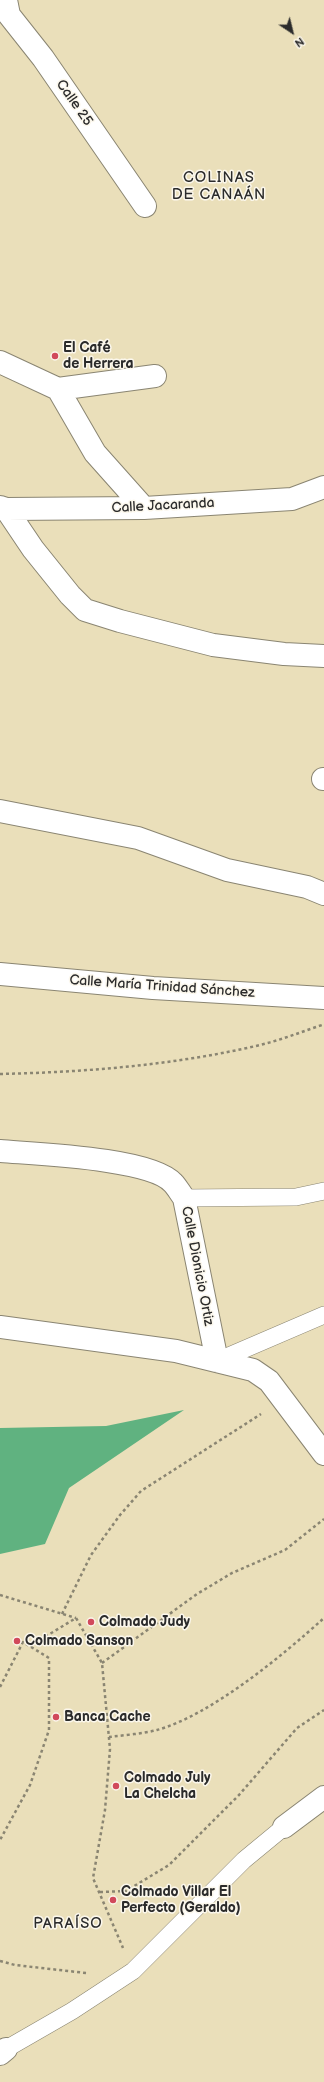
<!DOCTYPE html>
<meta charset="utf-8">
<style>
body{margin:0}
#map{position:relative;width:324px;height:2082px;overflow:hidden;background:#eadfba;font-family:"Balsamiq Sans",sans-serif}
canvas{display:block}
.north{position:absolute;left:272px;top:12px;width:40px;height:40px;-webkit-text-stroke:3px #fbf7ec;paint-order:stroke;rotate:145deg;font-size:11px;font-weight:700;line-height:16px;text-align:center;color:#2b2b2b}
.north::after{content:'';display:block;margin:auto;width:14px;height:18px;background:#2b2b2b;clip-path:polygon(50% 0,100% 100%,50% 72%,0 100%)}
</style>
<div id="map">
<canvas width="324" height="2082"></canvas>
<div class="north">N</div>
</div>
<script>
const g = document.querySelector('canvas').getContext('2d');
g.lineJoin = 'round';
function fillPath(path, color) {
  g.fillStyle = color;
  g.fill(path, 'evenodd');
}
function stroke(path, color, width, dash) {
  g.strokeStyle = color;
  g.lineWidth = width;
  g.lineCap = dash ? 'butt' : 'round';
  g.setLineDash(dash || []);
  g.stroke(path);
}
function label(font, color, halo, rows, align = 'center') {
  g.font = font + ' "Balsamiq Sans",sans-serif';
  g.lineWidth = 3;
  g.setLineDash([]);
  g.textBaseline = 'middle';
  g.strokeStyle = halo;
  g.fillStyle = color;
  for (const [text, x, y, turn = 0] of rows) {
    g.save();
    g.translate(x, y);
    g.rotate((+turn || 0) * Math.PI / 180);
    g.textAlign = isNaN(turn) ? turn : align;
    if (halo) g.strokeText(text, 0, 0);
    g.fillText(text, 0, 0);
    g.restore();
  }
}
fillPath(new Path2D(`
 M184 1410 69 1488 45 1544 0 1554V1428L106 1426Z`), '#60b280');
const lane = new Path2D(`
 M184 1198 296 1197 324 1191
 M217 1361 324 1315
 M6 2049 72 2011 133 1971 244 1860 284 1827`);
const street = new Path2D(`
 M6 0 9 15 43 58 145 206
 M0 362 58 389 155 376
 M58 389 95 453 144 508
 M0 507 6 509 144 508 292 499 324 487
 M6 509 33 549 70 595 85 610 120 621 213 645 284 654 324 656
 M323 779H324
 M0 811 138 838 227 870 307 887 324 894
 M0 974 153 988 324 998
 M0 1151C35 1154 151 1158 173 1183 177 1187 180 1193 184 1198L217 1361
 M0 1327 176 1351 253 1370 269 1381 324 1454
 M284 1827 324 1797
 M0 2054 6 2049`);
stroke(lane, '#8a8572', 18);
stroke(street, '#8a8572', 24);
stroke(new Path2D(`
 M0 1074C88 1072 175 1065 260 1045 281 1040 301 1032 322 1025
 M0 1595 76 1618
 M62 1614 91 1555 120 1515 141 1491 261 1414
 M30 1646 76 1618 102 1663 110 1749 105 1810 93 1878 123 1948
 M102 1663 197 1594 232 1573 285 1550 324 1519
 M0 1687 23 1642 49 1658V1730L30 1785 0 1840
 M109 1737C124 1735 142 1734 157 1730 211 1715 282 1656 324 1618
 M100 1892 126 1891 169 1865 239 1795 297 1728 324 1710
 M0 1961 15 1965 86 1973`), '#8a8572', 2.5, [3, 3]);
stroke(lane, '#fff', 17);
stroke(street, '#fff', 22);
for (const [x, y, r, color] of [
 [55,356,4,"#d1495b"],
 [91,1622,4,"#d1495b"],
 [17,1641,4,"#d1495b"],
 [56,1717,4,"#d1495b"],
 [116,1786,4,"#d1495b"],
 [113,1900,4,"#d1495b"]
]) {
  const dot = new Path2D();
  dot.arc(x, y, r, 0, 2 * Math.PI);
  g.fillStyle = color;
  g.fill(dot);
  stroke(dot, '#fbf7ec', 1.5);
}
label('14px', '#2b2b2b', '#fbf7ec', [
 ["Calle 25",74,103,55],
 ["Calle Jacaranda",163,506,-3],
 ["Calle María Trinidad Sánchez",162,987,4],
 ["Calle Dionicio Ortiz",197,1266,79]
]);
label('bold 14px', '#2b2b2b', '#fbf7ec', [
 ["El Café",63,348],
 ["de Herrera",63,364],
 ["Colmado Judy",99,1622],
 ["Colmado Sanson",25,1641],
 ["Banca Cache",64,1717],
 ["Colmado July",124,1778],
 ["La Chelcha",124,1794],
 ["Colmado Villar El",121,1892],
 ["Perfecto (Geraldo)",121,1908]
], 'left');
g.letterSpacing = '1px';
label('15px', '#2b2b2b', '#fbf7ec', [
 ["COLINAS",219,178],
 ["DE CANAÁN",219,195],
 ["PARAÍSO",68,1924]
]);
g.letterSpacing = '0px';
</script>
